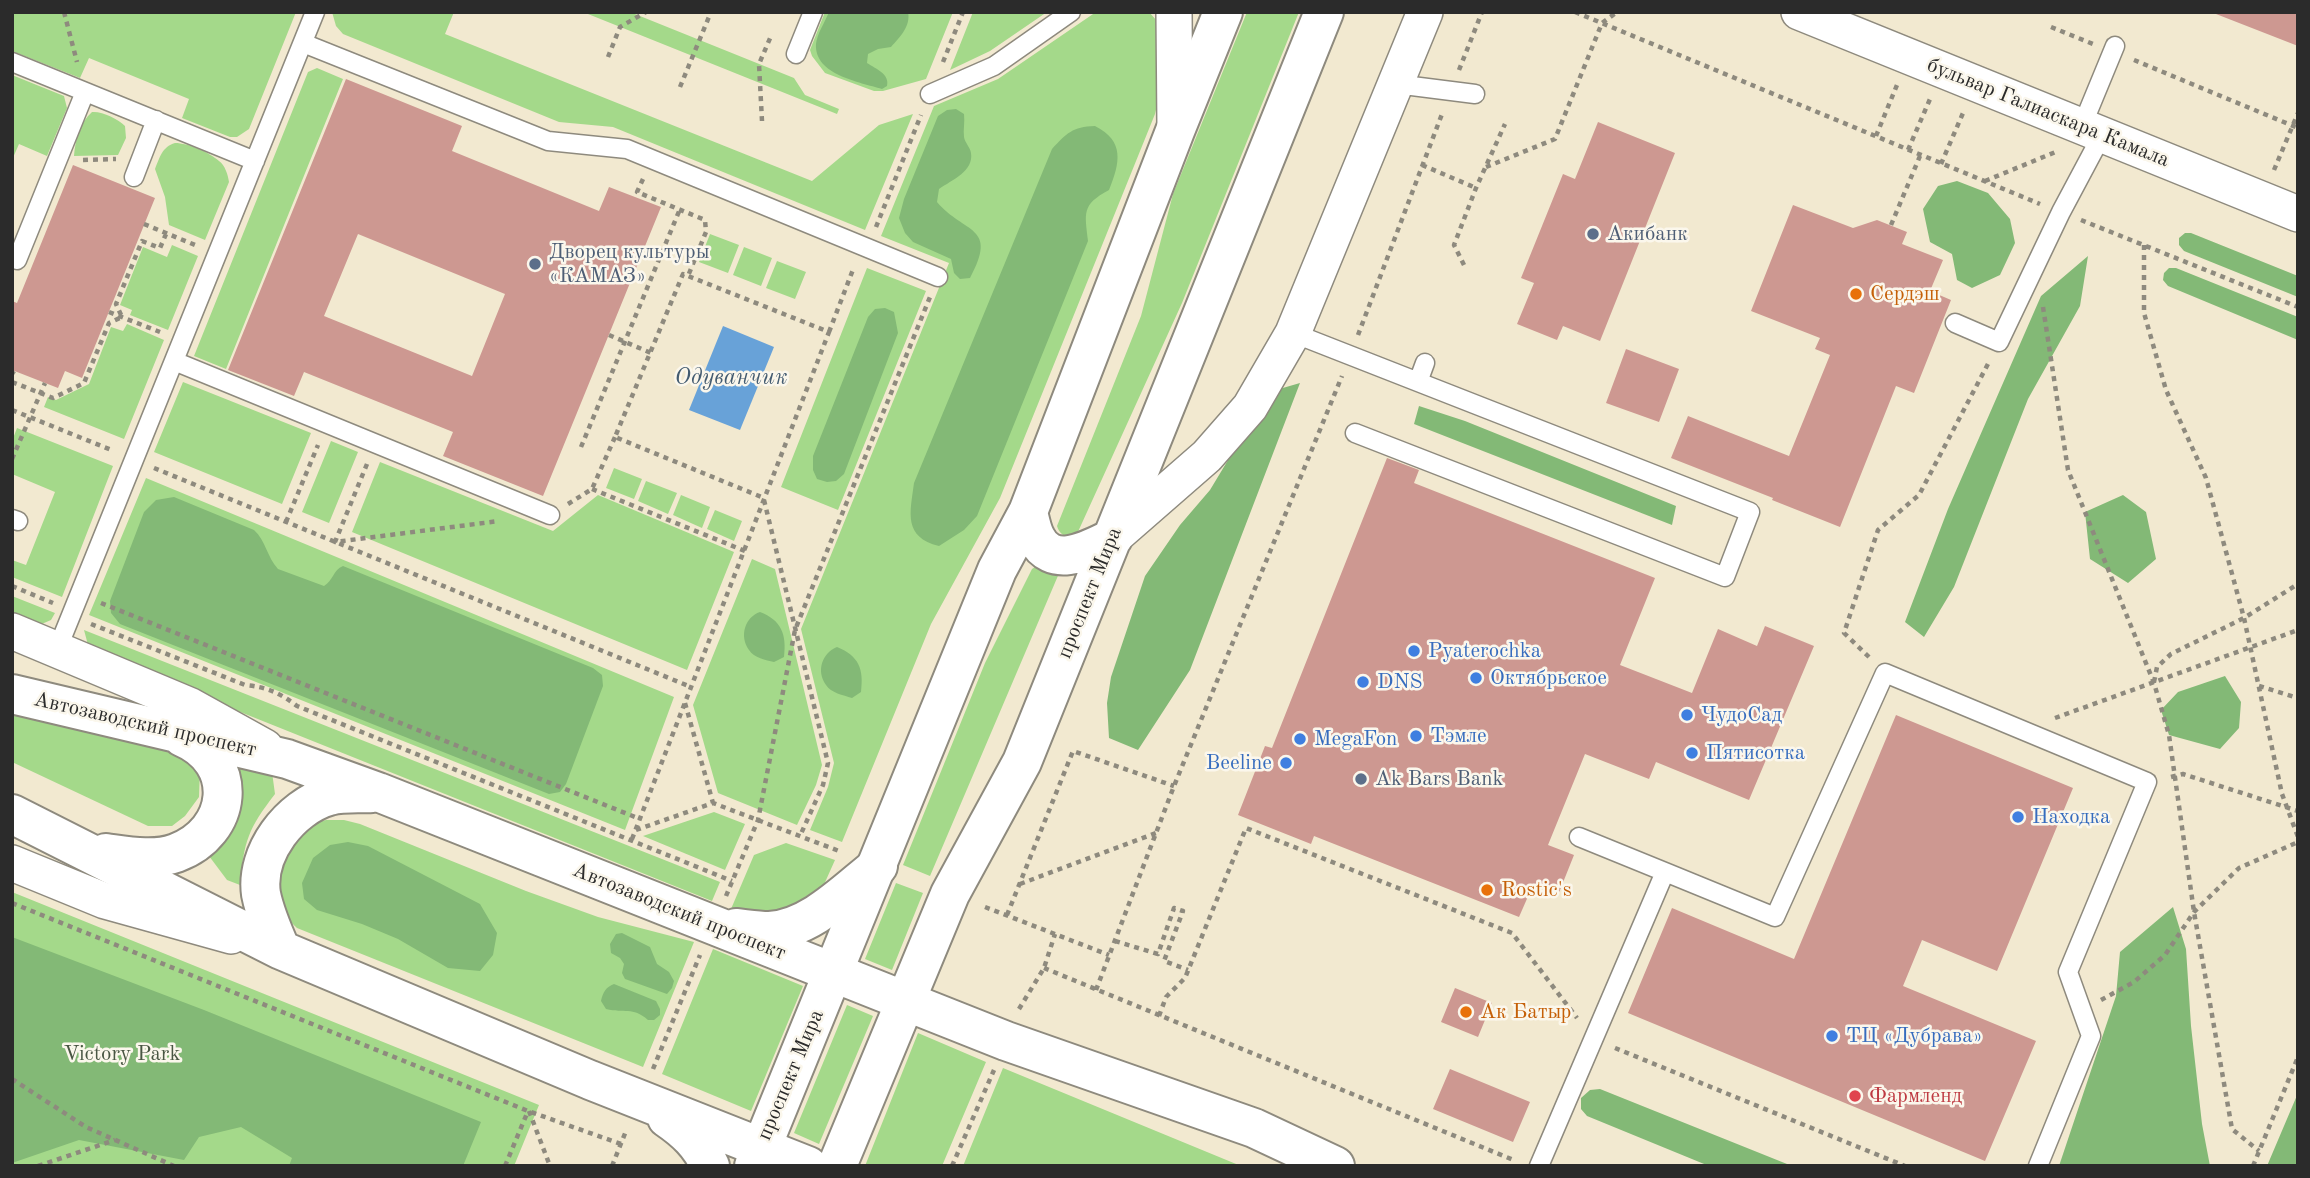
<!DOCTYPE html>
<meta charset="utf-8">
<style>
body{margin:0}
#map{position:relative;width:2310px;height:1178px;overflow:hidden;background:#f2e9d0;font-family:"Old Standard TT",serif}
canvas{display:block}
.frame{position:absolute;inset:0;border:14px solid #2b2b2b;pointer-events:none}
</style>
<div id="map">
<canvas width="2310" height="1178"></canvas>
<div class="frame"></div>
</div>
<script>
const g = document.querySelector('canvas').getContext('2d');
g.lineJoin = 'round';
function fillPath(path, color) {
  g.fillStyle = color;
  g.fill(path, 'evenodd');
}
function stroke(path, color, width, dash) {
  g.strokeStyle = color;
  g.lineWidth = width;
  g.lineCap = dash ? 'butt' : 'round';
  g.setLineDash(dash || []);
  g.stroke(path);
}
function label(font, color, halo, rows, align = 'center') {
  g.font = font + ' "Old Standard TT",serif';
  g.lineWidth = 5;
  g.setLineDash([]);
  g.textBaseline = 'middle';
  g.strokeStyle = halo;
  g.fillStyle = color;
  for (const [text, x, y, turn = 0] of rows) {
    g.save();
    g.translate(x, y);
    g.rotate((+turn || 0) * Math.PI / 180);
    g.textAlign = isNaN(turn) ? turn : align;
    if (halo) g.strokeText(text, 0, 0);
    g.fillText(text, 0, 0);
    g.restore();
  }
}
fillPath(new Path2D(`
 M12 12H296L249 129 237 137H230L182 118 189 99 89 58 80 78 12 51Z
 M332 12H454L445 34 812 181 879 125 913 114 865 230 613 127 559 122 343 34 336 26Z
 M583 12H630L794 78 805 95 839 109 837 114Z
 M825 12H953L926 79 883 91H874L825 73 812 56 810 50Z
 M973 12H1047L990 51 950 70Z
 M1096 12H1149L1157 21 1159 97 1155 114 1000 498 931 624 842 842 810 830 828 787 834 763 801 629 949 263 881 236 934 106 998 79Z
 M1247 12H1299L1182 303 1077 534C1068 539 1060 536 1057 526L1141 316 1173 194Z
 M317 68 343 79 226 369 194 356 308 72Z
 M12 75 64 96 67 108 47 156 19 144 12 160Z
 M92 112C102 111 118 119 125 126L126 138 118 155 74 156C75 141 80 122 92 112Z
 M175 143C188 143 209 152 219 161 225 165 228 175 229 182L205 240 169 225 165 197 155 169C160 157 162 147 175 143Z
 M710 234 739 245 728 273 699 262Z
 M172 245 198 256 168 330 130 315 132 310 120 305 143 247 167 257Z
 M744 247 772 258 761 286 733 275Z
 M777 261 806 272 795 299 766 288Z
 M867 268 926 291 838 510 781 487Z
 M127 324 164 340 124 439 44 407 48 397 56 400 89 384 111 327 123 331Z
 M183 382 311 433 282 504 154 452Z
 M17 428 113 466 62 597 12 577V560L26 565 55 492 12 474V441Z
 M331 441 358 452 329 523 302 512Z
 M380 462 553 531 598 495 734 552 687 670 352 532Z
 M614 468 642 479 634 499 606 488Z
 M146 478 674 697 625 830 89 615Z
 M646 481 677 493 668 514 638 501Z
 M681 495 710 507 702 528 673 515Z
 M715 510 742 521 734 541 707 529Z
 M752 559 775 569 822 765 816 785 797 825 718 793 693 705Z
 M1038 565 1060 571 930 876 903 865 985 663 1032 569Z
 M12 596 55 613 51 620 37 626 12 618Z
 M84 630 720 882 712 901 103 657 88 645Z
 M12 704 180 744 200 768 199 797 185 816 172 826H148L12 762Z
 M234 755 272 772 275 794C248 829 244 841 240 885L227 880 209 856C238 829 252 793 234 755Z
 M714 812 745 824 725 870 643 836Z
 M326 820H344L360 824 526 891 598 917 694 942 643 1067 297 928C293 924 288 920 285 915 269 886 284 843 310 825 314 822 321 821 326 820Z
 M786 843 835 860 822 889 811 903 761 919 731 909 754 855Z
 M896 883 923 893 892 970 865 959Z
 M12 892 539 1105 514 1166H12Z
 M713 949 803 986 751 1111 662 1074Z
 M847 1005 873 1016 819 1144 794 1133Z
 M918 1033 986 1062 942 1166H865Z
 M1003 1068 1241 1166H963Z`), '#a4d98a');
fillPath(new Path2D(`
 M829 12H908C911 26 900 37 891 47L878 49 868 54 867 63C876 69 890 74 887 86L882 89C860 82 814 75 816 44 817 34 825 22 829 12Z
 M956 109 964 114C965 122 963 130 964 137 965 143 970 147 971 153 974 171 952 180 939 189L937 202C964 234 999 225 970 278L960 279 954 273 951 259 913 242 905 233 899 218 904 199 938 116 947 110Z
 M1095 126C1125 141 1120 163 1109 190 1081 205 1085 213 1088 241L977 516 964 530 939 546C903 537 910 513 914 483L1052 149C1067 133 1072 127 1095 126Z
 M1957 181 1988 193 2010 219 2015 243 2000 275 1972 288 1957 280 1952 254 1930 242 1923 209 1938 186Z
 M2185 233H2191L2298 276V297L2184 251 2179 245V238Z
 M2088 256 2080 306 2028 399 1954 587 1924 637 1905 622 1948 509 2041 296Z
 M2169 268H2176L2298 317V340L2168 286 2163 280 2164 273Z
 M885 308 894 312 898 333 844 474 836 481 827 482 817 479 813 470V456L868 317 875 309Z
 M1300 383 1190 670 1138 750 1109 738 1107 703 1111 677 1145 576 1180 525 1210 490 1269 392Z
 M1419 406 1465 421 1676 506 1672 525 1414 424Z
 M2123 495 2146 512 2156 559 2128 583 2090 559 2085 512Z
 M174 497 254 530C266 541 267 557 278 569L324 586C333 581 333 570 343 566L593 668 602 675 603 686 566 784 560 792 549 794 120 624 111 613 110 601 144 512 156 500Z
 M760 612C781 620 787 634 784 657L774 662C766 660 754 658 749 650 739 636 745 617 760 612Z
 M837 647C859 656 864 669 861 692L852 698C843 695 831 693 826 685 816 671 822 653 837 647Z
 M2225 676 2241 702 2239 728 2220 749 2169 735 2161 710 2178 692Z
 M348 842 368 846 480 904 497 933 493 955 480 971 448 968 398 939 362 924 317 910 304 899 302 883 313 858 330 845Z
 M2173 907 2186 949 2191 1026 2202 1124 2210 1166H2059L2116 996 2120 952Z
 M622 933 650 947 657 964 669 972 674 981 672 988 667 994 625 979 622 973 624 964 620 958 611 953 610 944 616 934Z
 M12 937 204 1010 481 1122 463 1166H289L292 1158 241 1127 199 1137 184 1160 79 1140 12 1163Z
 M614 984 656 1001 660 1009V1015L654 1020H648C632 1006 625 1014 606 1009L601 1001C603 992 606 987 614 984Z
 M1600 1089 1792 1166H1709L1587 1116 1581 1109V1098L1590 1090Z
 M2298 1093V1166H2267Z`), '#83b976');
fillPath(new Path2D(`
 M723 326 774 347 740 430 689 410Z`), '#68a2d8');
fillPath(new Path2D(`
 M2216 12H2298V46L2216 14Z
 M346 79 462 126 452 151 599 211 609 187 661 207 543 496 443 456 453 432 304 372 294 396 228 370ZM358 234 505 294 472 376 324 316Z
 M1598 122 1675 153 1600 341 1563 326 1557 340 1517 324 1534 283 1521 278 1563 174 1575 179Z
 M73 165 155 198 82 378 65 371 58 388 12 370V301L17 303Z
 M1793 205 1853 228 1877 220 1907 232 1902 244 1943 260 1930 291 1951 300 1914 393 1896 386 1840 527 1772 500 1773 498 1671 458 1688 416 1789 456 1830 355 1815 349 1820 338 1751 311Z
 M1626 349 1679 369 1659 422 1606 403Z
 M1387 458 1419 470 1414 483 1655 578 1620 665 1692 693 1718 629 1757 646 1765 626 1814 646 1749 800 1656 762 1649 779 1585 754 1548 845 1574 855 1558 895 1533 885 1519 917 1314 836 1311 844 1238 815 1265 746 1272 748Z
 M1896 715 2073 788 1997 971 1922 940 1903 986 2036 1041 1985 1161 1628 1013 1672 908 1794 959Z
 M1455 988 1492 1003 1478 1037 1441 1022Z
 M1450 1069 1530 1102 1513 1142 1433 1109Z`), '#cd9891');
const service = new Path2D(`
 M303 43 548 141 627 149 938 277
 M796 54 813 12
 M12 62 255 161
 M1396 84 1475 94
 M930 94 994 66 1071 12
 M2082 126 2115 46
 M134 177 156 120
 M12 258 17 260 85 92
 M1955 323 1999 342 2061 212 2102 135
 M1293 333 1750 512 1725 577 1355 433
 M174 361 550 515
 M1418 382 1425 363
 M12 519 18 521
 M57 650 315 12
 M1665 872 1775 917 1885 673 2147 782 2068 972 2091 1036 2038 1166
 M1539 1166 1665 872 1579 837`);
const minor = new Path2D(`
 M1174 12 1175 128
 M1799 12 2298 214
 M1113 538 1207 456 1250 407 1293 333 1425 12
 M12 631 191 706 265 747
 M12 863 105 901 231 936`);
const tertiary = new Path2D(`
 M12 694 287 759 378 792 1006 1041 1254 1128 1335 1166
 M12 814 281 950 590 1080 808 1166
 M106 853C128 856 154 861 176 853 233 832 241 762 182 737
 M736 928C746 929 758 931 769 931 811 929 847 890 878 866
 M281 950C273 932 265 914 261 894 255 853 290 807 329 796 342 792 359 794 372 793
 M667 1118C686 1131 700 1144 710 1166`);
const primary = new Path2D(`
 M1028 512C1030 520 1032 531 1036 538 1053 571 1090 549 1113 538
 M754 1166 997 570 1028 512 1175 131 1223 12
 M837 1166 950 894 1022 762 1324 12`);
stroke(service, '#8e8a7e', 21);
stroke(minor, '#8e8a7e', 38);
stroke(tertiary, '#8e8a7e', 42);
stroke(primary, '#8e8a7e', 42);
stroke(new Path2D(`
 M64 12 77 62
 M1575 12 2040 204
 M2051 27 2093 44
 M608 57 620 27 646 12
 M2134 60 2298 128
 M943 62 963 12
 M1459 70 1482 12
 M680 87 711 12
 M762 121 759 64 771 36
 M1876 136 1897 85
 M1908 150 1930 99
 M83 160 116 159
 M1941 164 1963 113
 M1422 165 1476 188
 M1486 167 1555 139 1602 23 1617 12
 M2274 170 2298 113
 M643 179 637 192 705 220 706 232 688 276
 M1985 181 2058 151
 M2081 220 2298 307
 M144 224 195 245
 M1891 225 1920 156
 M876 227 921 115
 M2144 245V313L2166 390 2206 478 2244 618 2282 794 2298 837
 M1464 265 1454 245 1476 188 1505 124
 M2043 307 2068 470 2154 683 2169 735 2194 912 2232 1129 2259 1151
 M109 312 160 332
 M829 332 854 267
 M609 335 651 353
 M1358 335 1442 114
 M12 374 14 371
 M12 382 53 398 84 383 109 323 122 317 116 304 142 241 160 248 166 234
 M12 410 114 451
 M581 447 680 209
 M12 459 45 383
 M367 464 335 542 499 521
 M154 468 691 687
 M592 489 745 551
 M764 500 828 763 823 785 800 836
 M568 504 592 489 615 437
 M286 522 318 445
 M12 586 53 603
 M101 603 640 819
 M91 624 245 685C267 687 280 693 297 706L732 881
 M1869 657 1844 633 1878 530 1919 495 1989 362
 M2154 682 2157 667 2171 654 2244 618 2298 584
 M2259 686 2298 698
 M685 703 713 803
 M2055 718 2298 630
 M2171 777 2183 774 2298 811
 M636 830 713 803 839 851
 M632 839 829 332 683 274 615 437 764 498
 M1020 884 1156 833
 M726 896 758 820 795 630 930 297
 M12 903 528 1111 621 1144
 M985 907 1109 955
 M1007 915 1073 751 1174 786
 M1115 941 1158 954 1174 908 1183 911 1164 961 1188 970
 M1044 968 1516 1161
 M1096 990 1174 786 1342 376
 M2101 1000 2134 982 2165 955 2194 912 2239 868 2298 842
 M1019 1009 1044 968 1055 934
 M1159 1016 1166 997 1185 978 1246 828 1512 933 1577 1018
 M1615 1048 1905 1166
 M653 1069 700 955
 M12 1079 86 1127 174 1166
 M529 1111 550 1166
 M38 1166 115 1140
 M505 1166 528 1111
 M612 1166 626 1131
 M952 1166 994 1070
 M2253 1166 2298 1057`), '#8e8a7e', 4.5, [5, 5]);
stroke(service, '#fff', 18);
stroke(minor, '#fff', 35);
stroke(tertiary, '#fff', 38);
stroke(primary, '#fff', 38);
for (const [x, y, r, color] of [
 [1593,234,7,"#5c6f8a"],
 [535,264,7,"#5c6f8a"],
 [1856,294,7,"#e8710a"],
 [1414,651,7,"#3f7fe0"],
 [1476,678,7,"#3f7fe0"],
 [1363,682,7,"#3f7fe0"],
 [1687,715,7,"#3f7fe0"],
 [1416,736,7,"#3f7fe0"],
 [1300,739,7,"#3f7fe0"],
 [1692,753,7,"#3f7fe0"],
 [1286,763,7,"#3f7fe0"],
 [1361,779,7,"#5c6f8a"],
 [2018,817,7,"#3f7fe0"],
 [1487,890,7,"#e8710a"],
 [1466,1012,7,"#e8710a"],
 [1832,1036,7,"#3f7fe0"],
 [1855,1096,7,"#e0444e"]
]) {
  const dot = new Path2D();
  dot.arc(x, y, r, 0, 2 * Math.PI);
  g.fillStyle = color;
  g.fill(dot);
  stroke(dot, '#fbf7ec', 2.5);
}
label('21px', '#2b2b2b', '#fbf7ec', [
 ["бульвар Галиаскара Камала",2048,113,22],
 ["проспект Мира",1090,593,-68],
 ["Автозаводский проспект",145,725,13],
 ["Автозаводский проспект",679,912,22],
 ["проспект Мира",791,1075,-67]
]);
label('21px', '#4e5e75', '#fbf7ec', [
 ["Акибанк",1607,234],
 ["Дворец культуры",549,252],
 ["«КАМАЗ»",549,276],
 ["Ak Bars Bank",1375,779]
], 'left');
label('21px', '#c56008', '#fbf7ec', [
 ["Сердэш",1870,294],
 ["Rostic's",1501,890],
 ["Ак Батыр",1480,1012]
], 'left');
label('21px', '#366cbe', '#fbf7ec', [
 ["Pyaterochka",1428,651],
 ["Октябрьское",1490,678],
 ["DNS",1377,682],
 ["ЧудоСад",1701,715],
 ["Тэмле",1430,736],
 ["MegaFon",1314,739],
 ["Пятисотка",1706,753],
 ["Beeline",1272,763,"right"],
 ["Находка",2032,817],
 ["ТЦ «Дубрава»",1846,1036]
], 'left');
label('21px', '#495643', '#fbf7ec', [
 ["Victory Park",122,1054]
]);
label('21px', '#be3a42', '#fbf7ec', [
 ["Фармленд",1869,1096]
], 'left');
label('italic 23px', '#435b70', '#fbf7ec', [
 ["Одуванчик",731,378]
]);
</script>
